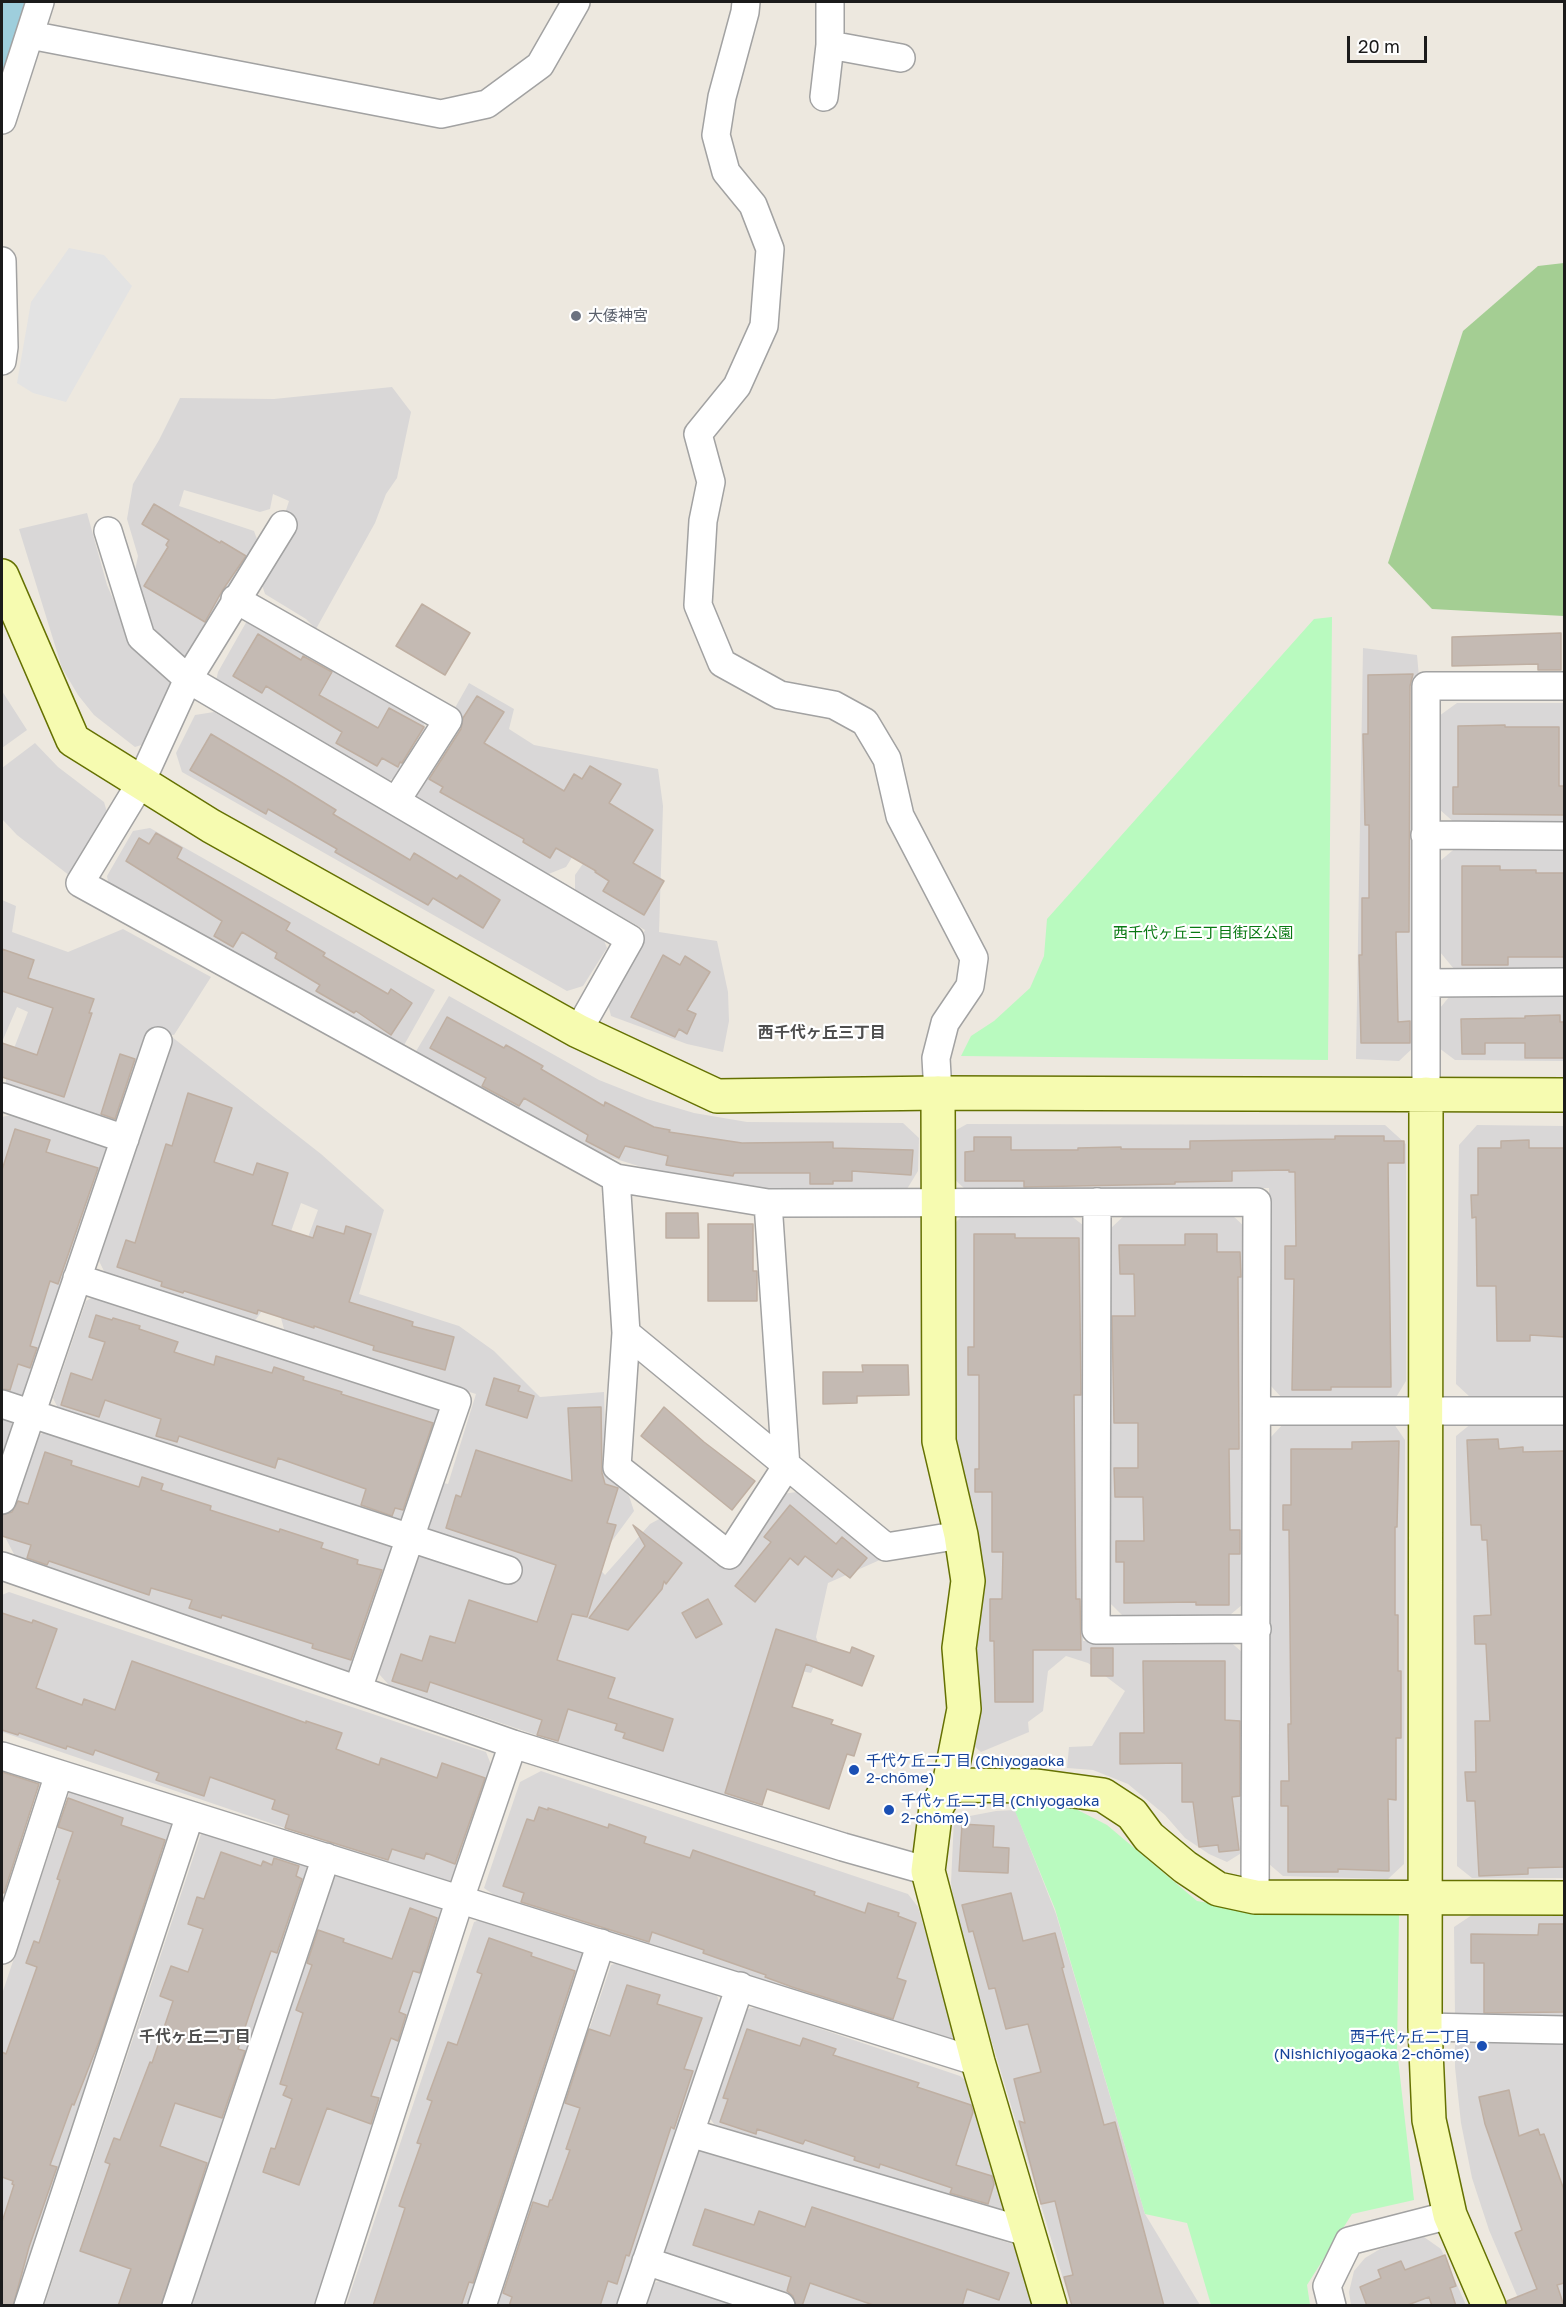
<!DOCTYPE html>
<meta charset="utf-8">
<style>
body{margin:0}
#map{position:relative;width:1566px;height:2307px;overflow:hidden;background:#ede8df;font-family:"Golos Text",sans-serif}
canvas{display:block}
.frame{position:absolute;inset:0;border:3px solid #1b1b1b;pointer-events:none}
.scale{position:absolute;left:1347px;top:36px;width:80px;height:27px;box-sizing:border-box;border:3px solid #1b1b1b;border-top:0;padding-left:8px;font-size:18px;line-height:21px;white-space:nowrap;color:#1b1b1b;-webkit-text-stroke:4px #fff;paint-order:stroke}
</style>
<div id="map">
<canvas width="1566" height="2307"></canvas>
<div class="frame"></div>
<div class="scale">20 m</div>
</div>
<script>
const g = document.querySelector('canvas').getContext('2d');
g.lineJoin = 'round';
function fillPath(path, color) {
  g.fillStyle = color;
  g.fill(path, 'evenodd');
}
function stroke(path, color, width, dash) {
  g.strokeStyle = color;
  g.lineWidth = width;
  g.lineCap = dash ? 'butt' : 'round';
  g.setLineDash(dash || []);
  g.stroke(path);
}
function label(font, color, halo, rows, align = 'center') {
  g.font = font + ' "Golos Text","Noto Sans JP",sans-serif';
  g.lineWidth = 4.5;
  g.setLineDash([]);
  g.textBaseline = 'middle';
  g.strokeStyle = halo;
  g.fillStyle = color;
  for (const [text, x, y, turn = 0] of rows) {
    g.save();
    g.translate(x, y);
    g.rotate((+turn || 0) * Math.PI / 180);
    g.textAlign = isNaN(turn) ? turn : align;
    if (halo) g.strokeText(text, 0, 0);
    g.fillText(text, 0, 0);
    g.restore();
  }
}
fillPath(new Path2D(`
 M392 387 411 412 397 478 386 494 375 523 316 629 306 619 265 594 262 585 289 501 273 494 270 509 260 512 184 490 179 506 254 531 258 542 189 668 162 640 143 613 132 585 138 556 127 519 133 484 159 440 180 398 274 399Z
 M87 513 107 585 120 615 134 641 150 664 170 683 175 700 151 742 135 747 94 715 78 695 62 668 19 529Z
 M248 619 418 711 426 729 399 777 386 781 215 686 218 672Z
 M1363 648 1417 655 1419 677 1415 1046 1399 1061 1356 1059Z
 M469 683 514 709 509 729 534 745 658 769 663 806 659 932 717 941 728 992 729 1021 723 1052 687 1044 611 1016 606 996 645 930 575 890V875L606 831 593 824 566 867 546 875 413 796 411 786Z
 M2 691 27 730 2 748Z
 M1457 703H1564V824H1456L1439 809V716Z
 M214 712 600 931 607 948 583 986 567 991 182 772 176 753 195 715Z
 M35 743 58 767 104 802 109 819 74 879 17 835 2 819V768Z
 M150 828 435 990 403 1047 110 892 107 876 133 831Z
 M1458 846H1564V968L1454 969 1440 952V861Z
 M2 900 16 906 12 932 68 952 123 929 211 977 174 1035 154 1032 128 1117 112 1125 6 1088V1069L28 1012 17 1007 2 1042Z
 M1454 991 1564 992V1061L1455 1060 1439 1048 1440 1008Z
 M449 996 599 1080 647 1099 694 1113 747 1122 903 1123 919 1138 918 1171 907 1189 757 1188 708 1183 648 1169 600 1154 415 1053Z
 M172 1037 321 1154 384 1210 359 1294 459 1326 494 1351 540 1397 604 1392 606 1476 629 1496 634 1511 595 1564 605 1575 650 1524 661 1518 717 1565 774 1495 797 1492 882 1559 828 1583 816 1637 821 1651 811 1673 801 1671 759 1800 745 1806 389 1685 379 1674 416 1558 429 1554 513 1583 518 1564 434 1535 428 1526 443 1483 448 1484 476 1394 285 1333 280 1314 318 1210 301 1203 264 1308 254 1322 105 1273 99 1261Z
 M16 1114 108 1145 112 1155 32 1391 21 1396 2 1389V1117Z
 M967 1124 1385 1125 1406 1144V1381L1395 1399H1283L1270 1385 1269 1188 965 1189 951 1176V1133Z
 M1477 1125 1564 1126V1399L1470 1397 1456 1384 1459 1145Z
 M965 1213 1070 1215 1088 1229 1083 1641 1227 1639 1243 1653V1852L1227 1862 1209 1854 1185 1838 1165 1815 1128 1784 1093 1770 1067 1768 1069 1747 1092 1746 1125 1691 1088 1663 1066 1656 1048 1671 1043 1711 1028 1722 1029 1732 981 1752 974 1746V1655L985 1578 950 1439 951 1227Z
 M1127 1213 1232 1215 1246 1228 1243 1604 1230 1615 1123 1616 1108 1601 1110 1229Z
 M98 1294 436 1406 444 1416 410 1518 400 1523 58 1408 53 1398 86 1301Z
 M2 1413 14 1417 19 1429 2 1481Z
 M1284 1423 1394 1424 1405 1440 1404 1864 1388 1879 1283 1876 1269 1864 1270 1438Z
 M1472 1423H1564V1878H1472L1457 1866 1456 1436Z
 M51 1429 394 1544 351 1672 16 1558 5 1537 39 1435Z
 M9 1592 486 1752 496 1777 462 1877 447 1883 2 1732V1595Z
 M541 1771 908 1894 918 1907 959 2047 501 1900 484 1888 520 1782Z
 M71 1788 178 1814 20 2305 2 2306V1994Z
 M1015 1810 1056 1914 1145 2214 1200 2305H1071L988 2029 954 1906 951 1883 954 1819 996 1811Z
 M203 1828 305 1858 314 1873 168 2305 44 2306Z
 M335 1871 444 1902 448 1913 318 2305 191 2306Z
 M1472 1915 1564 1916V2017L1455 2015 1454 1927Z
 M486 1918 583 1950 588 1961 472 2305 346 2306 474 1922Z
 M621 1962 717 1995 720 2006 620 2305 496 2306 611 1965Z
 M756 2007 960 2076 968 2082 1010 2215 1004 2220 714 2124 707 2114 741 2011Z
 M1455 2038H1552L1564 2044V2305H1521L1489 2230 1472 2178 1461 2123 1455 2067Z
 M704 2144 1012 2244 1022 2258 1036 2305H803L666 2261 659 2250 695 2148Z
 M1424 2237 1441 2249 1466 2305H1351L1349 2292 1354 2271 1365 2258 1380 2249Z
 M662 2280 739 2306H642L649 2285Z`), '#d9d7d7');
fillPath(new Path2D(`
 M1564 263V616L1432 609 1388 563 1463 331 1538 266Z`), '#a4ce93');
fillPath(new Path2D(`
 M1332 617 1328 1060 961 1056 971 1036 994 1021 1030 988 1044 956 1047 919 1314 619Z
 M1011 1801 1070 1806 1107 1825 1197 1901 1233 1907 1399 1914 1397 2050 1414 2200 1352 2214 1307 2285 1310 2305H1211L1187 2223 1145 2214 1055 1909Z`), '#b9fabf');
fillPath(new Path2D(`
 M69 248 104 255 132 286 66 402 33 393 17 383 31 302Z`), '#e3e3e3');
fillPath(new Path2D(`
 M2 2H31L2 84Z`), '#9ecedc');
const building = new Path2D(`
 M154 504 220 543 221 541 246 556 222 591 205 622 144 586 168 547 166 545 169 540 142 524Z
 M422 604 470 633 445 675 396 646Z
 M1561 633V670H1538V664L1452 666V637Z
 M258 634 301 660 303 656 332 672 319 695 378 728 389 708 424 727 402 763 400 762 398 767 382 758 377 766 336 743 342 732 266 686 262 693 233 676Z
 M1413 674 1410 686 1409 932H1396L1398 1022 1410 1021V1043H1361L1359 955H1362V898H1369V825H1365L1363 734H1368V675Z
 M477 696 504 712 484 743 564 791 574 774 582 779 590 766 621 784 609 803 653 830 633 863 664 881 644 915 603 891 609 881 595 872 596 871 556 848 550 858 523 842 524 839 440 792 443 787 429 779 461 729 463 718Z
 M1505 725V727H1559V786H1564V815L1453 814V787H1458V726Z
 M211 734 286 779 336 810 333 814 410 860 414 853 457 879 460 875 500 900 483 928 433 898 428 905 335 852 337 849 268 809 266 814 190 770Z
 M156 833 182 848 177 858 290 923 286 930 325 953 323 956 388 994 391 989 412 1003 391 1035 356 1011 354 1013 316 991 320 985 275 958 277 953 242 932 233 947 214 936 222 921 126 861 139 838 149 844Z
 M1462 866H1500V870H1536V873H1564V957H1508V965H1462Z
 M2 949 34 960 28 978 94 999 89 1013H92L64 1097 2 1077V1043L37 1055 53 1008 2 991Z
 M663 955 680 965 685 956 710 972 687 1010 696 1014 687 1034 679 1029 675 1037 631 1017Z
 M1560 1015V1022H1564V1058H1525V1043H1485V1054H1462L1461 1019 1525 1018V1016Z
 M447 1017 504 1048 506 1045 543 1066 541 1069 604 1106 605 1102 654 1127 670 1130 669 1132 742 1143 833 1142V1148L913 1150 911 1175 852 1171V1181H833V1184H810V1173H734L733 1176 712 1173 666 1165 668 1156 625 1146 619 1158 586 1141 588 1135 524 1098 519 1106 482 1086 486 1078 430 1048Z
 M120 1054 135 1059 115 1119 101 1114Z
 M188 1093 232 1108 214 1162 253 1175 257 1163 288 1173 272 1225 313 1238 317 1226 344 1234 346 1226 371 1234 349 1302 413 1322 412 1326 454 1337 445 1370 373 1350 374 1346 314 1326V1328L258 1310 257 1314 184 1291 183 1293 161 1286 162 1282 117 1267 126 1240 135 1243 166 1144 172 1146Z
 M15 1129 50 1140 46 1152 98 1168 58 1284 50 1281 30 1346 37 1348 30 1368 18 1364 10 1390 2 1389V1170Z
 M1335 1136H1384V1141H1404V1163H1388L1391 1387H1331V1390H1292L1294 1279H1285V1246H1296L1295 1172H1289V1170L1232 1171V1181L1175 1182V1184L1024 1187V1181H965V1152L974 1151V1137H1011V1150H1078V1148L1121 1147V1149H1190V1141L1335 1139Z
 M1529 1140V1148H1564V1337L1530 1335V1341H1497L1496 1286H1477L1476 1217 1472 1218 1471 1195H1478V1148H1501V1141Z
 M666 1213H698L699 1238H666Z
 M708 1224H753V1271H757V1301H708Z
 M974 1234H1015V1238H1079L1081 1395H1074L1076 1599H1080L1081 1650H1033V1702H995L994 1641H990V1599H1002L1003 1552H992V1492H975V1469H979V1375H968V1347H974Z
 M1185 1234H1217V1252H1240L1241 1277H1238L1239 1449H1229L1230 1530H1240V1554H1229V1605H1196V1602L1124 1603V1562H1116V1541H1144L1143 1497H1115L1114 1468H1138V1423H1114L1112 1316H1135L1134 1274H1120L1119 1245H1185Z
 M96 1315 112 1320 113 1318 140 1326 139 1329 178 1342 174 1352 214 1365 216 1356 272 1373 274 1367 304 1377 303 1380 342 1392 341 1394 433 1423 403 1510 395 1508 392 1516 361 1505 366 1489 278 1458 275 1468 179 1436 177 1442 156 1436 161 1419 105 1400 99 1417 61 1405 71 1373 92 1380 105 1342 89 1337Z
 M862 1365H908L909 1395 857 1396V1403L823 1404V1372H863Z
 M494 1378 520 1386 518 1391 534 1396 527 1418 486 1405Z
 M601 1407 602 1473 605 1484 618 1488 607 1523 616 1525 587 1617 572 1614 557 1660 615 1678 608 1698 673 1719 663 1751 623 1738 625 1733 615 1730 617 1724 568 1709 558 1741 537 1735 542 1720 430 1682 427 1692 392 1681 401 1654 422 1661 430 1636 455 1643 469 1600 537 1622 556 1565 446 1528 456 1495 461 1497 476 1450 572 1481 568 1408Z
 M664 1407 704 1442 755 1481 732 1510 641 1436Z
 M1498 1439 1499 1449 1523 1447V1452L1564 1451V1867L1528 1868V1874L1479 1876 1475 1801H1467L1465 1772H1476L1475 1721H1490L1486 1644H1475L1474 1616 1491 1615 1487 1540H1482L1481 1525H1471L1467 1440Z
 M1399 1441 1397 1527H1395V1615H1398V1671H1401V1738H1396V1800L1388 1799 1389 1871 1338 1869V1872H1288V1806H1281V1781H1289L1288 1724H1291L1289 1530H1283V1505H1291V1449H1352V1442Z
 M45 1452 72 1461 71 1465 139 1487 142 1477 163 1484 161 1490 211 1506 210 1510 279 1532 280 1529 323 1543 321 1548 358 1560 357 1564 382 1570 351 1660 312 1648 313 1644 222 1615 221 1618 189 1608 192 1600 151 1588 149 1595 49 1561 47 1565 27 1558 31 1545 2 1536V1515L12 1512 18 1501 28 1504Z
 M790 1505 836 1544 842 1537 867 1558 850 1578 838 1569 832 1577 805 1556 798 1565 790 1558 755 1602 735 1586 771 1542 764 1537Z
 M633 1525 682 1563 666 1584 664 1581 662 1589 628 1630 589 1618 645 1546Z
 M708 1599 722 1624 696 1638 682 1613Z
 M2 1613 32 1623 33 1620 57 1629 36 1688 82 1705 84 1699 115 1710 132 1661 306 1723V1721L342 1733 336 1749 379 1765 381 1758 437 1778 442 1763 485 1778 455 1864 426 1853 424 1859 392 1849 388 1860 285 1828 289 1815 272 1809 275 1800 210 1777 204 1796 156 1780 159 1773 95 1750 93 1755 67 1746 66 1749 19 1733 18 1735 2 1730Z
 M776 1629 850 1653 852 1647 874 1656 862 1686 806 1664 792 1707 833 1720 831 1724 861 1734 854 1756 847 1754 829 1809 767 1789 762 1805 725 1793Z
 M1091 1648H1113V1676H1091Z
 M1143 1661H1225V1720L1240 1721V1796L1232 1797 1239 1850 1219 1852 1218 1845 1199 1847 1193 1802H1182V1763L1120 1764V1733H1144Z
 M2 1772 39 1784 4 1893 2 1892Z
 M68 1798 123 1818 121 1825 165 1840 100 2039 74 2105 72 2104 50 2165 57 2167 29 2247 13 2306H2V2222L14 2185 12 2184 13 2181 2 2177V2052L6 2054 37 1967 26 1963 34 1941 39 1943 60 1880 57 1879 73 1832 58 1827Z
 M539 1807 548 1810V1808L608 1828 609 1824 646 1837 644 1843 690 1858 693 1850 815 1892 814 1895 865 1913 868 1903 899 1913 898 1916 916 1923 897 1978 906 1981 893 2019 792 1987 765 1977 766 1975 703 1953 704 1950 652 1932 649 1942 521 1902 524 1893 503 1886 527 1819 534 1821Z
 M962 1824 994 1826 993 1847 1009 1848 1008 1873 959 1871Z
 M221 1852 261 1866 263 1861 272 1865 274 1858 299 1866 296 1876 302 1879 277 1953 271 1951 254 2000 238 2049 245 2051 222 2118 175 2103 160 2146 207 2163 161 2306H118L131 2269 80 2251 110 2164 105 2162 114 2138 120 2140 150 2062 152 2063 173 2001 160 1996 171 1966 188 1972 203 1929 188 1924 197 1897 204 1899Z
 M1011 1893 1023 1941 1055 1933 1064 1967 1062 1968 1104 2125 1115 2122 1164 2306H1072L1064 2277 1073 2275 1055 2201 1041 2204 1019 2121 1025 2123 1014 2079 1041 2072 1028 2024 1006 2029 995 1988 989 1989 973 1931 969 1932 962 1905Z
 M410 1908 437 1918 420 1973 413 1971 399 2012 406 2015 398 2041 391 2038 371 2096 379 2098 371 2124 327 2108 299 2185 263 2172 271 2148 275 2149 292 2099 283 2095 287 2086 280 2084 303 2013 296 2010 312 1965 307 1963 318 1930 344 1939 343 1942 392 1959Z
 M1539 1924H1564V2012L1484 2013V1963H1471V1934L1538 1935Z
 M489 1938 532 1953 531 1956 575 1971 473 2283 469 2282 461 2306H373L405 2208 399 2206 421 2144 417 2143 432 2101 427 2099 448 2042 457 2045 482 1974 477 1972Z
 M627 1985 660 1995 657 2004 702 2018 684 2069 693 2071 674 2129 671 2127 629 2256 626 2255 617 2284 608 2281 600 2306H509L512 2297 503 2293 533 2202 548 2207 550 2200H552L570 2150 566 2149 580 2108 565 2103 589 2029 610 2036Z
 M747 2029 800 2046 803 2038 836 2049 833 2055 919 2083 917 2087 971 2105 973 2112 956 2165 992 2176 994 2184 988 2204 950 2193 952 2188 880 2164 879 2168 854 2160 855 2157 805 2140 803 2144 757 2129 756 2134 720 2122 728 2099 723 2098Z
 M1509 2090 1519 2136 1538 2129 1540 2135 1544 2134 1564 2190V2283L1557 2285 1564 2306H1507V2301L1537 2289 1515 2233 1522 2230 1485 2124 1479 2097Z
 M812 2207 1009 2273 999 2300 967 2289 962 2306H876L810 2283 802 2306H796L793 2296 787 2291 791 2277 693 2245 705 2209 754 2225 759 2211 805 2227Z
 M1445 2255 1456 2286 1450 2288 1456 2306H1432L1429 2297 1405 2306H1367L1360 2287 1381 2278 1378 2270 1401 2261 1405 2270Z`);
fillPath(building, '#c4bab3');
stroke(building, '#bfafa2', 1.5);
const street = new Path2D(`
 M746 2 745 12 722 97 716 135 726 172 753 205 770 249 764 326 737 386 698 434 711 482 703 521 698 605 722 663 780 695 834 705 865 722 887 759 900 816 974 958 970 986 945 1023 936 1058 938 1093
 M30 35 441 114 487 104 540 65 576 2
 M830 45 901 58
 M824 97 830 45V2
 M2 120 40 2
 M2 261 4 347 2 361
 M283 525 188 679 140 784 80 883 616 1178 768 1203 1257 1202 1255 1897
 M108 531 141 637 188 679 630 939 578 1031
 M235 599 448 720 396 801
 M1425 835 1564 836
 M1426 983 1564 982
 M1426 1094V686H1564
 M2 1097 125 1139
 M616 1178 626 1333 617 1467 729 1555 786 1467 768 1203
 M1097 1202 1096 1630 1257 1629
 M77 1278 457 1401 358 1689
 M626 1333 886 1547 961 1535
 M2 1404 508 1570
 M1258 1411H1564
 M2 1500 158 1041
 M2 1566 513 1744 843 1847 928 1871
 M2 1756 978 2062
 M2 1950 59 1774
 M1425 2027 1564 2030
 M690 2133 1030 2233
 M646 2261 781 2306
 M28 2306 190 1815
 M176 2306 326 1857
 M329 2306 460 1899 513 1744
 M482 2306 601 1943
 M631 2306 740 1986
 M1332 2306 1327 2286 1349 2241 1450 2215`);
const secondary = new Path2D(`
 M2 576 73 740 211 826 578 1031 717 1096 938 1093 1564 1095
 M938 1093 939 1441 961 1535 968 1581 959 1648 964 1709 949 1785 936 1808 928 1871 978 2062 1050 2306
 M1426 1094 1425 2027 1429 2120 1450 2215 1489 2306
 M949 1785 1037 1786 1103 1795 1132 1814 1149 1837 1185 1867 1218 1889 1255 1897 1564 1898`);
stroke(street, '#a2a2a2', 30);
stroke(secondary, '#657102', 36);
stroke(street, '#fff', 27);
stroke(secondary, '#f6fbb0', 33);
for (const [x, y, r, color] of [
 [576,316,6,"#6b7280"],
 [854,1770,6,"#1a4fb4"],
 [889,1810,6,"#1a4fb4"],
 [1482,2046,6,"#1a4fb4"]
]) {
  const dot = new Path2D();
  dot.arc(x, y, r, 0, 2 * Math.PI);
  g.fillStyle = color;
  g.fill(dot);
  stroke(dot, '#fff', 2);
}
label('15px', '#5b616d', '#fff', [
 ["大倭神宮",588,316]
], 'left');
label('15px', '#087912', '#fff', [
 ["西千代ヶ丘三丁目街区公園",1203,933]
]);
label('15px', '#164399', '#fff', [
 ["千代ケ丘二丁目 (Chiyogaoka",866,1761],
 ["2-chōme)",866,1778],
 ["千代ヶ丘二丁目 (Chiyogaoka",901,1801],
 ["2-chōme)",901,1818],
 ["西千代ヶ丘二丁目",1470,2037,"right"],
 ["(Nishichiyogaoka 2-chōme)",1470,2054,"right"]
], 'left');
label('bold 16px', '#4e4e4e', '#fff', [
 ["西千代ヶ丘三丁目",822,1033],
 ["千代ヶ丘二丁目",195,2037]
]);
</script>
